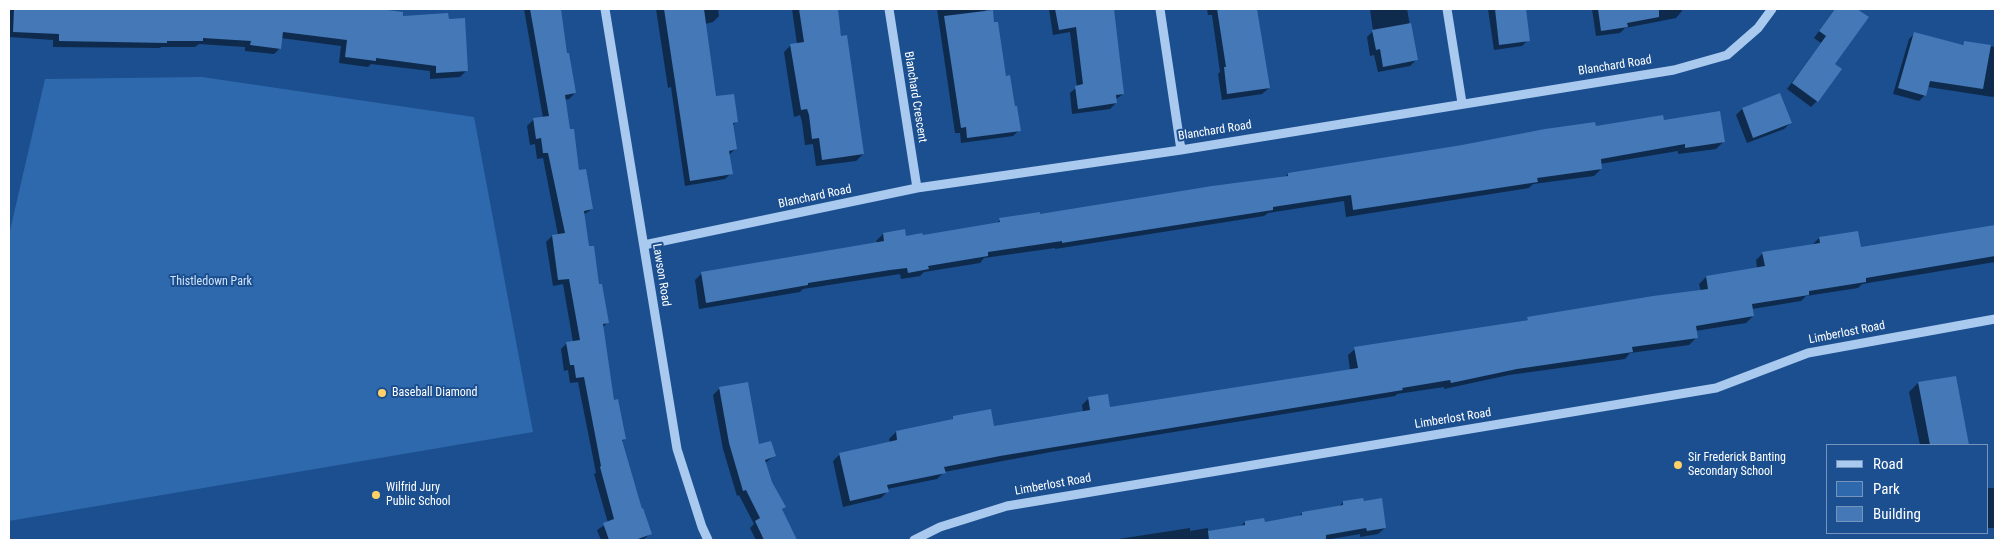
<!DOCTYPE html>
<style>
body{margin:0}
#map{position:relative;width:2004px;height:549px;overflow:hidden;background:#1b4f8f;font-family:"Roboto Condensed",sans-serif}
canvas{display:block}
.frame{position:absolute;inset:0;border:10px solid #fff;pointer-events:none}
.legend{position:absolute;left:1826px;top:444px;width:162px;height:90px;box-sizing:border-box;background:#1b4f8f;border:1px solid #7695bc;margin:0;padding:6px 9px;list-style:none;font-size:15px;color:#fff}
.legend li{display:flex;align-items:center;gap:10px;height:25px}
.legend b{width:25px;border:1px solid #7695bc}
</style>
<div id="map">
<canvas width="2004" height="549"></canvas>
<div class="frame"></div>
<ul class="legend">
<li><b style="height:6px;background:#a9c9ee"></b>Road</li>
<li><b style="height:14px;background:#2e69ad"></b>Park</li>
<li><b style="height:14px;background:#4478b7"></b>Building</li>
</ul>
</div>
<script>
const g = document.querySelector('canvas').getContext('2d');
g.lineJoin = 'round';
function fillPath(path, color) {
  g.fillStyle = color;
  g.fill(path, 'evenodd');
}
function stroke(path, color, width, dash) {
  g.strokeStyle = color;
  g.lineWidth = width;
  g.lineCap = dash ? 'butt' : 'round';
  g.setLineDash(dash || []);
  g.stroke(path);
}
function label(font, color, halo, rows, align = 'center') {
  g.font = font + ' "Roboto Condensed",sans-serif';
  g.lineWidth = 4;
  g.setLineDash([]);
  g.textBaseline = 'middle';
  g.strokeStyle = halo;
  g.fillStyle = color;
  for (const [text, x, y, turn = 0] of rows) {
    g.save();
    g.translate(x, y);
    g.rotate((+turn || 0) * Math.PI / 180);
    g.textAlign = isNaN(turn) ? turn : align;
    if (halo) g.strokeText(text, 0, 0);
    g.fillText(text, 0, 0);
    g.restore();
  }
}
fillPath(new Path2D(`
 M202 77 474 117 533 432 9 521V235L45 79Z`), '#2e69ad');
fillPath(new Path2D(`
 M9 9H382V10L401 17 466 71 460 77 430 79V71L371 64 368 67 339 63 341 46 281 38 280 48 274 54 245 51V47L199 44 195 47H161L160 48 53 47V40L9 37Z
 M524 9H559L566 55 575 93 569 99 564 100 578 172 592 209 583 215 588 248 608 322 602 328 613 402 625 439 621 442 641 510 651 533 643 540H601L597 530 608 523 594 474 596 473 578 382 570 383 568 370 564 371 561 349 567 343 573 342 563 284 553 286 546 242 552 236 558 235 543 158 537 159 535 144 530 145 527 126 533 120 543 118Z
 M656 9H718L719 16 713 22 705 24 715 97 736 122 732 126 735 149 729 155 731 173 725 179 685 186 671 87 668 88Z
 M792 9H836L863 154 856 161 816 166 813 144 805 145 802 122 800 115 794 117 784 52 791 45 797 44Z
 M937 9H985L1019 130 1013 136 961 143 960 133H955Z
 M1049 9H1112L1123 94 1115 100 1116 103 1110 109 1072 114 1070 93 1077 87 1070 32 1053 35Z
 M1207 9H1256L1269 88 1262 94 1222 100 1218 74 1220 72 1212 15H1208Z
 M1370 9H1407L1416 60 1410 66 1378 72 1374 55 1370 56 1367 37 1373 31Z
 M1488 9H1524L1528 40 1522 46 1494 50Z
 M1592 9H1681L1682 11 1676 18 1625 28 1620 33 1596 36Z
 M1835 9H1855L1867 17 1834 64 1817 101 1811 107 1787 89 1821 43 1814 38Z
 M1915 33 1961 46 1964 42 1995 47V95L1993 97 1928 87 1925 95 1919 101 1893 94 1909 39Z
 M1779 95 1790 123 1784 129 1747 143 1736 115 1742 109Z
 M1663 121 1723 142 1716 149 1678 154V151L1600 164 1601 169 1594 176 1533 184 1529 188 1346 217 1344 201 1268 213 1264 216 1055 249V248L984 258 980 263 924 272 920 276 901 279 900 274 803 289 800 292 699 309 695 280 702 273 877 243 876 241 883 234 905 237 922 236 996 224 1000 220 1039 216 1285 177 1288 174 1595 128Z
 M1995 226V262L1862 284 1858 288 1806 296 1801 301 1752 309 1753 316 1746 323 1695 331 1696 338 1689 345 1630 353 1625 359 1509 375 1444 389V387L1397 394 1395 396 1051 452 944 472 937 479 887 489V492L881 498 843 507 833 461 840 454 890 443 889 439 896 432 950 422 953 418 993 428 1083 413 1082 405 1088 399 1109 409 1350 370 1348 355 1355 349 1701 291 1699 284 1706 277 1757 268 1756 260 1763 253 1812 245 1819 238 1860 248Z
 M1955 377 1967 445H1920L1909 392 1918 383Z
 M747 383 758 446 774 456 765 463 771 482 784 507 781 510 796 540H756L750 528 754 524 739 495 737 496 723 449 713 395 719 389Z
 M1988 488H1995V528H1988Z
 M1343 502 1385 528 1378 534 1360 537V534L1325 540H1112L1190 528V531L1208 528V532L1240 527 1245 522 1264 524 1297 518 1302 513 1339 507Z`), '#0007');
fillPath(new Path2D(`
 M14 9H379L403 12V16L448 13 449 19 465 18 468 71 436 73V66L376 58V61L345 57 347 40 283 32 281 49 250 45 251 41 203 38V41H167V43L59 41V34L13 32Z
 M530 9H561L567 53H569L576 93 565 95 570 129H574L579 170 586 169 593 209 584 211 589 246H594L599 284H602L609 323 603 324 614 400 618 399 626 439 622 440 642 509 643 508 652 534 635 540H609L603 523 614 519 600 467 601 466 584 377 576 378 574 365H570L566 342 580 340 569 279 558 280 552 235 565 233 548 153H543L541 138 536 139 533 118 549 116Z
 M664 9H704L716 96 734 94 738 122 733 123 737 149 729 151 733 174 690 181Z
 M799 9H838L841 36 847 35 864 154 822 160 819 138 812 139 809 115 807 109 801 110 790 44 804 42Z
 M1055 9H1114L1124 94 1116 95 1117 103 1078 109 1075 86 1083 84 1076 27 1059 30Z
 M1217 9H1257L1270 88 1227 94 1224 67H1226Z
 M1495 9H1526L1530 41 1499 45Z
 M1598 9H1659V17L1627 23 1628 27 1601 31Z
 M1835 9H1857L1869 17 1835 64 1842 69 1818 102 1792 83 1826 36 1819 31Z
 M993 10 994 22H998L1006 76 1010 75 1015 106H1017L1021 131 967 138 966 127 961 128 944 16Z
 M1411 23 1418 60 1383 67 1380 49 1376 50 1372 30Z
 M1914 32 1963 45 1964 41 1991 45 1983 89 1930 81 1926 96 1898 88Z
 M1780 93 1792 123 1753 138 1742 108Z
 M1720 111 1725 142 1685 148V144L1601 159 1602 169 1537 178 1538 182 1353 210 1351 195 1273 207V210L1062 243V241L988 252V256L928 266 929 269 908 273 907 268 890 270 808 283V285L706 303 701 272 884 241 883 233 905 229 906 236 922 233 923 235 1000 222 999 218 1040 212V214L1212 186 1288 176V173L1462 145 1545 129 1595 122 1596 126 1663 115 1664 120Z
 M1995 225V256L1866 278V282L1809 291V295L1752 304 1754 316 1696 326 1698 338 1632 347 1633 352 1517 369 1451 383 1450 380 1402 388 1403 390 1000 456 944 467 946 473 887 485 889 492 850 501 839 453 897 440 896 431 953 419V416L991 409 994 426 1090 410 1088 397 1108 394 1110 407 1358 368 1354 347 1528 320 1527 317 1653 296 1708 289 1706 276 1765 266 1762 252 1820 243 1819 237 1858 231 1861 247Z
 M1956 376 1969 445H1930L1918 382Z
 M748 382 759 444 771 441 776 456 765 460 772 482 786 507 782 509 797 540H764L755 521 760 518 746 490 743 491 729 443 719 387Z
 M1363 498 1364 501 1382 498 1386 528 1367 531 1366 528 1326 535V540H1209L1208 531 1245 525V521L1264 518 1265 522 1302 515V512L1343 505V501Z`), '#4478b7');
stroke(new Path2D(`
 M605 9 677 449 702 527 708 540
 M889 9 917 188
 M1160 9 1181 150
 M1447 9 1462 103
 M644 245 917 188 1181 150 1674 70 1727 55 1758 28 1772 9
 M914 540 940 527 1007 506 1716 388 1808 353 1995 319`), '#a9c9ee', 9);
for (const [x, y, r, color] of [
 [382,393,5,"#ffd166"],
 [1678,465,5,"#ffd166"],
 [376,495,5,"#ffd166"]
]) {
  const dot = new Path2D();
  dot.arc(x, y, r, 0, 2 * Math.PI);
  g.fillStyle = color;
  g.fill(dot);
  stroke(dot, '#1b4f8f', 2);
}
label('12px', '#fff', '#1b4f8f', [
 ["Blanchard Road",1615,66,-9],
 ["Blanchard Crescent",915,97,81],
 ["Blanchard Road",1215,131,-9],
 ["Blanchard Road",815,197,-12],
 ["Lawson Road",661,275,81],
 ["Limberlost Road",1847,333,-11],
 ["Limberlost Road",1453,419,-9],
 ["Limberlost Road",1053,485,-10]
]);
label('12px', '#cfe3fa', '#1b4f8f', [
 ["Thistledown Park",211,282]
]);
label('12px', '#fff', '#1b4f8f', [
 ["Baseball Diamond",392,393],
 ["Sir Frederick Banting",1688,458],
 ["Secondary School",1688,472],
 ["Wilfrid Jury",386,488],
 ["Public School",386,502]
], 'left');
</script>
